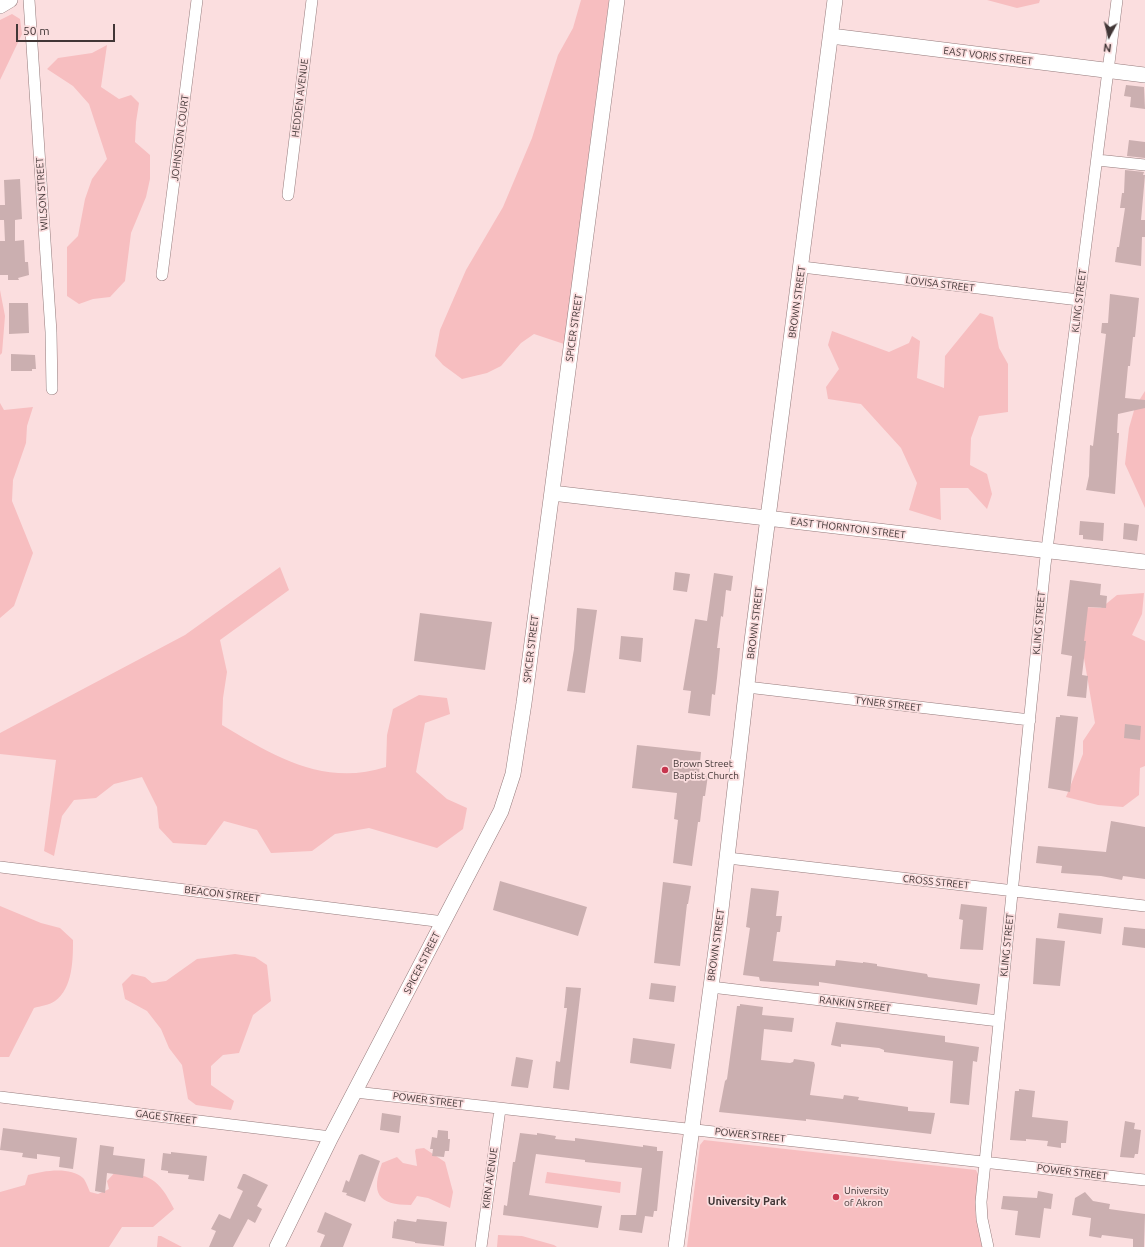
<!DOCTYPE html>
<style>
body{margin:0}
#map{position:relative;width:1145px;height:1247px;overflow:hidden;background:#fbdedf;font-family:Ubuntu,sans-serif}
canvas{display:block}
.north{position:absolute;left:1089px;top:16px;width:40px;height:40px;-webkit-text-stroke:3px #fbdedf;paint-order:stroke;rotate:187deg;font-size:11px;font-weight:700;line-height:16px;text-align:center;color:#413636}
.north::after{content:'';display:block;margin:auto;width:14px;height:18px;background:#413636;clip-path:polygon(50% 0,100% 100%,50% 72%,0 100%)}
.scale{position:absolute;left:16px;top:24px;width:99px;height:18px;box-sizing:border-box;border:2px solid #413636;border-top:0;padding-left:5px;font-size:12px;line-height:14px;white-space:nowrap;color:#413636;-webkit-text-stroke:3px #fbdedf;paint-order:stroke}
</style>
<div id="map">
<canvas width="1145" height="1247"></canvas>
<div class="north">N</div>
<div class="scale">50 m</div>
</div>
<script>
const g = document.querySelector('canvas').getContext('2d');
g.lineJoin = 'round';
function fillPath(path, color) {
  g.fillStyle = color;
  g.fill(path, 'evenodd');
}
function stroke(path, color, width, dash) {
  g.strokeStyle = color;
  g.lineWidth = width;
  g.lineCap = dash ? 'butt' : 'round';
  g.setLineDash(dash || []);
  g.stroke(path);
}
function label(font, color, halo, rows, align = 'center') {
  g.font = font + ' Ubuntu,sans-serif';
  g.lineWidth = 3.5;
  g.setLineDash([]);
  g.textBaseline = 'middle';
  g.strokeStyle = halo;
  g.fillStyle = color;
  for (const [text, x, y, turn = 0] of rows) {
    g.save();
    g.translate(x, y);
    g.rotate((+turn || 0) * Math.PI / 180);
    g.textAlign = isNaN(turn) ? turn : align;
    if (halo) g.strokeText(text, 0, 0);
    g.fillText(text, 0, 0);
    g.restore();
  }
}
fillPath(new Path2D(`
 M581 0H609L564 344 534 334 521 343 501 366 487 373 462 379 443 365 435 356 440 330 466 270 503 207 532 138 558 55 573 28Z
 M987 0H1040L1039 3 1017 8Z
 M12 14 20 19 22 34 0 80V20Z
 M107 45 101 87 119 99 131 95 139 103 136 122 135 142 150 155V179L146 197 131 233 125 281 110 297 93 299 79 304 67 296V247L78 236 85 199 92 179 107 159 89 104 73 86 47 69 58 58 92 53Z
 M0 290 5 316 2 353 0 355Z
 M980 313 993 317 999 348 1008 364V412L979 416 971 438 970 465 987 474 992 494 987 509 968 488H940L941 520 909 510 917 483 901 448 861 404 828 399 826 387 839 369 828 345 832 331 889 352 909 343 912 336 920 341 917 378 944 388 945 356Z
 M1145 391V508L1125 464 1129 428 1135 407Z
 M0 403 4 410 33 407 27 426 26 443 13 480 12 501 33 553 14 606 0 618Z
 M280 567 289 590 220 640 227 672 223 698 222 725C274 756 324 787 386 767L387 735 393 709 419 695 447 698 450 714 425 723 416 772 447 799 467 808 463 829 437 848 369 828 335 834 312 851 271 853 257 830 224 821 206 845 173 843 159 828 157 807 142 777 114 784 96 798 74 800 62 816 54 856 44 851 56 760 0 754V733L185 635Z
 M1144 593 1142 614 1132 635 1145 641V766L1140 768 1139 795 1123 807 1098 805 1066 797 1083 754V741L1095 723 1084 658V607L1101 608 1117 595Z
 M0 906 41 923 60 928 73 940C73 959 73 988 55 1001 50 1005 40 1006 34 1008L9 1057H0Z
 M235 954 255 957 267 965 271 1001 253 1015 239 1053 223 1055 211 1066V1085L234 1101 231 1110 196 1105 188 1099 182 1065 169 1048 161 1029 147 1011 125 999 122 984 132 974 145 977 152 983 166 981 197 959Z
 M704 1140 976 1170 979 1176 975 1212 982 1247H687L700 1145Z
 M424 1148 445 1162 453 1192 450 1208 428 1198 417 1196 411 1205C377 1205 371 1193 382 1163L397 1157 403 1163 417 1166 415 1151 416 1149Z
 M118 1169C151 1177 158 1177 174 1209L153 1227H122L109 1247H0V1192L25 1185 28 1175C43 1171 70 1166 83 1178 86 1181 88 1188 90 1192L98 1194 109 1189 107 1181Z
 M547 1172 621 1182 620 1193 545 1183Z
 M498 1235 522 1236 554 1245 557 1247H497Z
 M158 1236H161L182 1247H157Z`), '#f7bec0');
fillPath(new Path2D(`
 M1126 85 1144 87 1145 109 1130 107 1131 97 1124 96Z
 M1129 140 1145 142V158L1127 156Z
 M1125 170 1144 172 1143 175H1145L1141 220H1145V237H1142L1141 266 1115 262 1117 247H1119L1125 208H1120L1122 193H1124Z
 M20 179 22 219 15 220V241L24 240 25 262H28L29 275 18 278 19 280H8V275H0V241H5L4 220H0V205H5L4 180Z
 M1110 294 1139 298 1135 337H1133L1130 366H1128L1125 398 1145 400V408L1118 414 1117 433H1119L1115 494 1086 490 1089 476 1090 445 1093 446 1106 334 1101 333 1102 323H1108Z
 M9 303H28L29 333 9 334Z
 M11 354 35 355 36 369H32V371H11Z
 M1080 521 1104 523 1103 541 1083 539V535H1079Z
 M1124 523 1139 525 1137 541 1123 539Z
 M675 572 690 574 687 592 673 590Z
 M714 573 733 576 731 591 726 590 723 617 721 616 717 648H720L717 678 715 695 712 694 710 716 688 713 691 691 683 690 695 619 707 621Z
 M1070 580 1101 584 1100 595 1107 596 1106 608 1088 607 1084 641H1086L1082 675 1088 676 1086 698 1067 696 1072 656 1061 654Z
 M577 608 597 610 585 693 567 691 574 649Z
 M420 613 492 622 485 670 414 661Z
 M621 636 643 638 641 662 619 659Z
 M1060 715 1078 717 1070 792 1048 788 1056 717H1060Z
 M1125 724 1141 726 1140 740 1124 738Z
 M637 745 701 752 699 774 708 775 705 796H703L700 822H698L692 866 673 863 678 820 674 819 677 793 632 788Z
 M1111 821 1145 827V879L1123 876 1122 880 1101 876 1061 873 1062 866 1036 863 1038 846 1106 852Z
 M500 881 587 907 578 936 493 910Z
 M663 882 691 886 688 904H687L680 966 654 963Z
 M751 888 779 891 776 916H782L780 932H777L773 961 835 966 836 960 863 963V962L877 964V966L927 974 928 977 980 984 977 1005 819 982V986L760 981 759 977 743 975 750 928 746 927Z
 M961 904 987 907 983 950 960 949 963 920 959 919Z
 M1059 913 1103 918 1101 934 1057 928Z
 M1124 927 1145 929V948L1122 945Z
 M1036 938 1065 941 1060 986 1033 984Z
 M651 983 676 986 674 1002 649 999Z
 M566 987 581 988 569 1090 553 1088 556 1061 560 1062 567 1008H564Z
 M740 1004 763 1007 762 1015 794 1018 792 1032 764 1029 761 1060 790 1063 793 1062 794 1059 814 1062 815 1065 810 1095 843 1099 844 1095 859 1097 858 1100 908 1107V1111L935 1113 931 1134 806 1119V1121L719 1112 725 1081 727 1079 737 1006H740Z
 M836 1022 945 1036V1042L979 1047 977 1062 973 1061 969 1105 950 1103 953 1061 884 1052V1050L879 1048 841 1044V1047L831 1045Z
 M633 1038 675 1044 671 1069 630 1063Z
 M516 1057 533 1060 528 1088 511 1086Z
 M1019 1089 1035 1091 1032 1117 1068 1121 1066 1143H1061V1148L1047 1146 1048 1141 1026 1139V1141L1010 1140 1015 1091H1019Z
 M382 1113 401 1116 399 1133 380 1130Z
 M1125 1121 1135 1123 1134 1129 1141 1130 1138 1154H1135L1134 1158 1120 1157Z
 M3 1128 77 1138 73 1169 59 1167 60 1157 37 1154V1159L22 1157 23 1153 0 1150Z
 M438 1130 448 1131V1139H450L449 1151H445L444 1157 432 1156 433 1149H430L432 1137 437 1138Z
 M520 1133 537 1135V1133L556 1136 555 1139 575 1141V1138L643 1147V1145L657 1147V1151H663L657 1211H654L653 1217 645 1216 642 1233 619 1230 621 1215H636L642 1168 585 1162V1160L536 1154 529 1195 602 1206 598 1228 503 1215 504 1205 507 1206 513 1162H515Z
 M100 1145 114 1147 113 1155 145 1159 143 1178 107 1173 105 1193 95 1191Z
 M171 1152 207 1156 204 1181 188 1179 189 1175 168 1173V1171L161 1170 163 1153 171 1154Z
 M362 1154 380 1161 365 1202 346 1195 347 1193 342 1192 346 1180 349 1182 359 1155Z
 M243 1174H245L268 1185 257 1206 262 1209 255 1223 248 1219 233 1247H209L216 1231 211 1229 219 1214 230 1219 243 1191 237 1188Z
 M1038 1191 1053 1194 1051 1209 1044 1208 1040 1238 1015 1235 1018 1211 1001 1209 1003 1196 1037 1198Z
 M1085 1192 1093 1201 1110 1204 1109 1209 1145 1214 1144 1247H1133V1239L1102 1235 1101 1238 1089 1236 1091 1218 1072 1215 1075 1198Z
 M325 1212 352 1224 343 1247H320L325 1235 317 1232Z
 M397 1219 416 1222 417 1219 447 1222 444 1246 415 1243V1242L392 1238 394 1221 396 1222Z`), '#cbafb0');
const street = new Path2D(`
 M29 0 51 332 52 389
 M1097 160 1145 165
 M288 195 312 0
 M802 267 1079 300
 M162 275 197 0
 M747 687 1030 720
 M728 858 1145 906
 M0 867 444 922
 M711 987 999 1021
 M355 1092 1145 1180
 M0 1097 331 1137
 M481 1247 500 1109
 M988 1247 982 1219 981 1202 1045 565 1117 0`);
const secondary = new Path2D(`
 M0 6 10 0
 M831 36 1145 75
 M552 493 1145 562
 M277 1247 331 1137 501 811 513 774 524 703 617 0
 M676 1247 719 927 752 641 835 0`);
stroke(street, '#957b7c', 12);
stroke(secondary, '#957b7c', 16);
stroke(street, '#fff', 11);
stroke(secondary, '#fff', 15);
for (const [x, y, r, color] of [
 [665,770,4,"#c6364e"],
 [836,1197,4,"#c6364e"]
]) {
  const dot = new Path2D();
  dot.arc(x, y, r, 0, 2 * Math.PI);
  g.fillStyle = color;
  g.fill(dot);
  stroke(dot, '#fbdedf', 1.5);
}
label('10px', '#413636', '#fbdedf', [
 ["EAST VORIS STREET",988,56,7],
 ["HEDDEN AVENUE",300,98,-83],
 ["JOHNSTON COURT",180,138,-83],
 ["WILSON STREET",42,194,-94],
 ["LOVISA STREET",940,284,7],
 ["KLING STREET",1079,301,-83],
 ["BROWN STREET",797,302,-82],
 ["SPICER STREET",574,328,-82],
 ["EAST THORNTON STREET",848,528,7],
 ["BROWN STREET",755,623,-83],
 ["KLING STREET",1039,623,-85],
 ["SPICER STREET",531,649,-83],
 ["TYNER STREET",888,704,7],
 ["CROSS STREET",936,882,6],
 ["BEACON STREET",222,894,7],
 ["BROWN STREET",716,945,-82],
 ["KLING STREET",1007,945,-84],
 ["SPICER STREET",422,963,-63],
 ["RANKIN STREET",855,1004,7],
 ["POWER STREET",428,1100,7],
 ["GAGE STREET",166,1117,7],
 ["POWER STREET",750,1135,6],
 ["POWER STREET",1072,1172,7],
 ["KIRN AVENUE",490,1178,-82]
]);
label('10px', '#413636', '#fbdedf', [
 ["Brown Street",673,764],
 ["Baptist Church",673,776],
 ["University",844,1191],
 ["of Akron",844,1203]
], 'left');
label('bold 11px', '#413636', '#fbdedf', [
 ["University Park",747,1201]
]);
</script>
